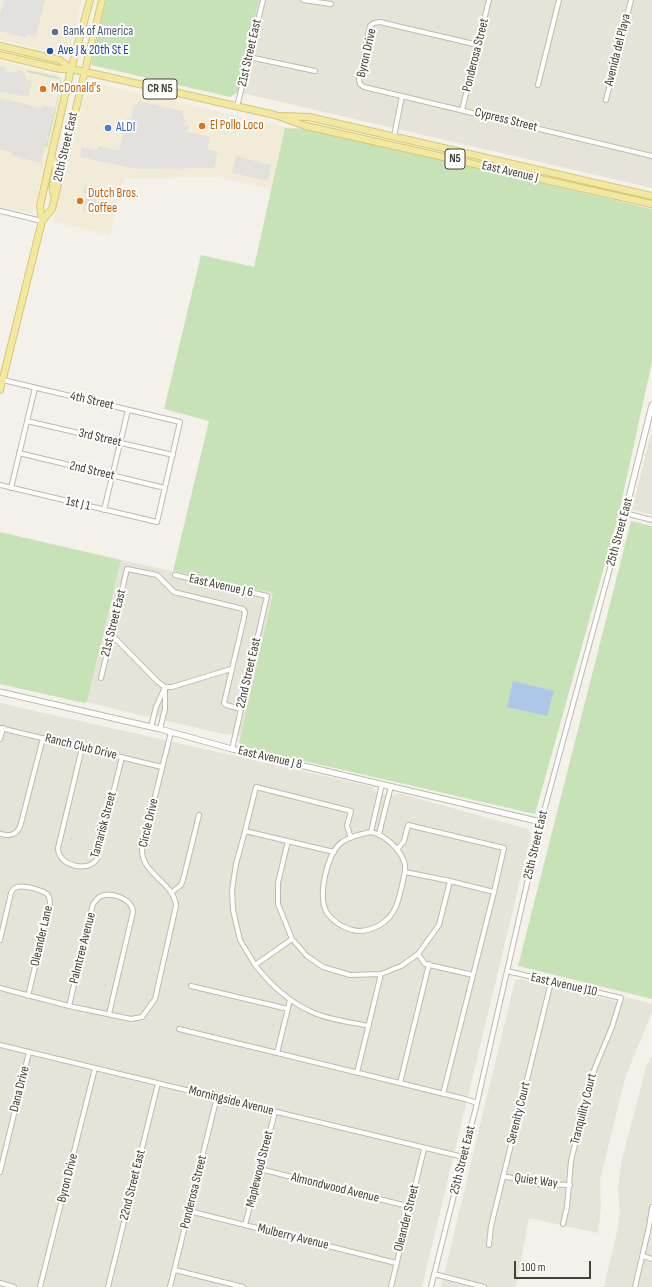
<!DOCTYPE html>
<style>
body{margin:0}
#map{position:relative;width:652px;height:1287px;overflow:hidden;background:#f3f1e9;font-family:"Sofia Sans Condensed",sans-serif}
canvas{display:block}
.scale{position:absolute;left:514px;top:1261px;width:77px;height:18px;box-sizing:border-box;border:2px solid #454238;border-top:0;padding-left:5px;font-size:12px;line-height:14px;white-space:nowrap;color:#454238;-webkit-text-stroke:3px #fff;paint-order:stroke}
</style>
<div id="map">
<canvas width="652" height="1287"></canvas>
<div class="scale">100 m</div>
</div>
<script>
const g = document.querySelector('canvas').getContext('2d');
g.lineJoin = 'round';
function fillPath(path, color) {
  g.fillStyle = color;
  g.fill(path, 'evenodd');
}
function stroke(path, color, width, dash) {
  g.strokeStyle = color;
  g.lineWidth = width;
  g.lineCap = dash ? 'butt' : 'round';
  g.setLineDash(dash || []);
  g.stroke(path);
}
function label(font, color, halo, rows, align = 'center') {
  g.font = font + ' "Sofia Sans Condensed",sans-serif';
  g.lineWidth = 4;
  g.setLineDash([]);
  g.textBaseline = 'middle';
  g.strokeStyle = halo;
  g.fillStyle = color;
  for (const [text, x, y, turn = 0] of rows) {
    g.save();
    g.translate(x, y);
    g.rotate((+turn || 0) * Math.PI / 180);
    g.textAlign = isNaN(turn) ? turn : align;
    if (halo) g.strokeText(text, 0, 0);
    g.fillText(text, 0, 0);
    g.restore();
  }
}
fillPath(new Path2D(`
 M259 0H652V188L238 92Z
 M652 429V515L632 510Z
 M121 560 273 593 241 736 231 734 228 735 167 721 165 718 151 715 147 717 87 702Z
 M0 703 373 787 376 792 392 796 398 793 528 829 531 835 422 1287H0Z
 M521 979 623 1003 625 997 652 1004V1012L625 1078 600 1180 601 1208 598 1233 529 1218 516 1287H441L515 980Z
 M652 1057V1287H604L617 1232 620 1211 618 1190 621 1163 646 1067Z`), '#e6e4d8');
fillPath(new Path2D(`
 M0 0H82L70 50 65 53 62 54 0 40Z
 M0 61 58 75 64 80 65 86 34 210 31 213H25L0 207Z
 M94 83 286 127 273 190 222 178 207 177 141 179 126 178 123 181 110 235 53 221 87 88 91 84Z`), '#f2ebd7');
fillPath(new Path2D(`
 M106 0H259L238 92 230 97 91 65Z
 M27 70 58 77 62 82 47 147 45 146 49 136 48 135 61 85V81L58 79 27 72Z
 M285 128 310 129 652 209V362L618 517 535 814 243 747 239 742 273 593 173 571 209 421 164 409 201 255 254 267Z
 M631 521 652 526V999L518 966Z
 M0 532 121 560 87 702 84 703 0 684Z`), '#c8e2b7');
fillPath(new Path2D(`
 M4 0H45L36 36 27 34 26 38 0 31V15Z
 M0 66 6 67 5 71 16 73 17 70 25 72V75L27 80 32 81 28 97 0 92Z
 M0 98 42 108 43 105 54 108 41 163 13 156 11 152 0 149Z
 M138 101 183 111 182 115 185 120 184 125 189 126 187 132 210 137 207 149 218 152 214 168 136 169 80 157 82 147 97 150 98 146 119 151 127 118 131 119 134 105H137Z
 M236 156 271 165 268 181 232 173Z
 M85 185 99 188 96 201 106 204 104 215 83 210 87 194 83 193Z`), '#e2e1dd');
fillPath(new Path2D(`
 M513 681 554 691 547 716 507 707Z`), '#adc7e8');
const minor = new Path2D(`
 M303 0 331 4
 M478 45 380 22 374 23 370 26 359 80 360 84 364 87 652 156
 M249 57 315 71
 M538 85 559 0
 M606 100 631 0
 M237 107 263 0
 M462 110 489 0
 M394 136 402 96
 M0 211 42 221
 M27 421 173 455
 M19 453 165 488
 M0 485 157 522 180 422 3 380
 M11 488 35 388
 M104 510 128 410
 M175 575 267 596 232 749
 M111 634 158 682 165 687H172L231 669
 M101 678 127 569 157 575 174 592 243 609 245 612 244 618 224 703 226 705 241 709
 M151 727 156 707 165 687
 M0 728 162 767
 M160 729 165 709V690
 M0 739 3 728
 M82 748 58 848C58 866 88 873 97 859L122 757
 M245 831 236 864 232 890 233 910 240 940 255 965
 M371 832C385 835 402 850 405 865 406 871 403 879 402 886 400 892 399 900 396 906 390 923 369 934 352 930 342 927 333 921 327 913 317 896 327 853 342 842 351 836 361 834 371 832Z
 M371 832 382 784
 M0 834C9 836 15 836 20 827L43 738
 M379 834 391 786
 M288 841 278 883V904L292 939 307 956 323 967 350 975 381 974 401 966 418 954 439 925 450 881 405 872
 M397 850 404 841 408 825 504 848 494 892
 M334 852 245 831 256 787 351 811 347 826 351 838
 M172 892 181 885 183 880 199 815
 M292 939 255 965C270 984 289 1002 312 1012 329 1020 350 1022 369 1026
 M0 940 11 893C12 890 14 888 17 887 23 885 44 890 48 895 50 898 50 900 50 904L28 996
 M418 954 425 964 473 975
 M507 971 621 998 612 1027 592 1075 571 1161 567 1207 563 1224
 M191 986 288 1009
 M0 988 69 1006 131 1019 142 1017 155 999 176 906C174 882 141 874 142 849L171 732
 M69 1006 93 904 99 897C110 891 132 898 133 912L109 1014
 M179 1029 465 1099 477 1103
 M0 1045 463 1157
 M277 1053 290 1000
 M357 1073 381 974
 M400 1083 429 964
 M443 1094 494 892 450 881
 M260 1169 411 1207
 M0 1172 29 1052
 M503 1176 538 1184 570 1185
 M189 1211 396 1263
 M245 1225 275 1112
 M489 1245 491 1226 551 982
 M643 1256 652 1259
 M175 1270 243 1287
 M434 1274 484 1287
 M0 1283 14 1287
 M40 1287 95 1068
 M108 1287 158 1083
 M170 1287 217 1097
 M391 1287 424 1149
 M431 1287 477 1103 541 822 625 513 652 520
 M635 1287 649 1227 652 1207`);
const tertiary = new Path2D(`
 M625 513 652 405
 M0 692 160 729 232 749 541 822`);
const primary = new Path2D(`
 M0 46 60 60 71 69
 M0 55 60 69H71L95 74 275 115 306 126 652 204
 M283 116 309 117 652 196
 M51 158C63 168 47 184 55 197
 M42 221 52 209 102 0
 M0 390 42 221 40 206 71 69 90 0`);
stroke(minor, '#bdbaad', 6);
stroke(tertiary, '#bdbaad', 7);
stroke(primary, '#d6c874', 8);
stroke(minor, '#fff', 4);
stroke(tertiary, '#fff', 5);
stroke(primary, '#f3e8a2', 6);
for (const [x, y, r, color] of [
 [55,32,4,"#5c6f8a"],
 [50,51,4,"#1a4fb4"],
 [43,89,4,"#e8710a"],
 [202,126,4,"#e8710a"],
 [108,128,4,"#3f7fe0"],
 [80,201,4,"#e8710a"]
]) {
  const dot = new Path2D();
  dot.arc(x, y, r, 0, 2 * Math.PI);
  g.fillStyle = color;
  g.fill(dot);
  stroke(dot, '#fff', 1.5);
}
for (const [x, y, w] of [
 [160,89,34],
 [455,159,20]
]) {
  const box = new Path2D();
  box.roundRect(x - w / 2, y - 10, w, 20, 3);
  g.fillStyle = '#fff';
  g.fill(box);
  stroke(box, '#454238', 1);
}
label('bold 12px', '#454238', null, [
 ["CR N5",160,89],
 ["N5",455,159]
]);
label('13px', '#4e5e75', '#fff', [
 ["Bank of America",63,32]
], 'left');
label('13px', '#454238', '#fff', [
 ["Avenida del Playa",618,50,-76],
 ["21st Street East",250,53,-77],
 ["Byron Drive",367,53,-77],
 ["Ponderosa Street",476,55,-76],
 ["Cypress Street",506,120,14],
 ["20th Street East",66,147,-77],
 ["East Avenue J",510,172,13],
 ["4th Street",92,401,13],
 ["3rd Street",100,438,13],
 ["2nd Street",92,471,13],
 ["1st J 1",78,504,13],
 ["25th Street East",620,532,-75],
 ["East Avenue J 6",221,586,13],
 ["21st Street East",114,623,-76],
 ["22nd Street East",249,673,-77],
 ["Ranch Club Drive",81,747,14],
 ["East Avenue J 8",270,758,13],
 ["Circle Drive",149,823,-77],
 ["Tamarisk Street",104,825,-75],
 ["25th Street East",536,845,-77],
 ["Oleander Lane",42,936,-77],
 ["Palmtree Avenue",83,948,-76],
 ["East Avenue J10",564,985,13],
 ["Dana Drive",20,1089,-76],
 ["Morningside Avenue",231,1101,14],
 ["Tranquility Court",584,1109,-76],
 ["Serenity Court",519,1113,-76],
 ["25th Street East",463,1160,-76],
 ["Maplewood Street",260,1169,-76],
 ["Byron Drive",68,1178,-76],
 ["Quiet Way",536,1181,8],
 ["22nd Street East",133,1185,-76],
 ["Almondwood Avenue",335,1188,14],
 ["Ponderosa Street",194,1192,-76],
 ["Oleander Street",407,1218,-76],
 ["Mulberry Avenue",293,1237,14]
]);
label('13px', '#164399', '#fff', [
 ["Ave J & 20th St E",58,51]
], 'left');
label('13px', '#c56008', '#fff', [
 ["McDonald's",51,89],
 ["El Pollo Loco",210,126],
 ["Dutch Bros.",88,194],
 ["Coffee",88,209]
], 'left');
label('13px', '#366cbe', '#fff', [
 ["ALDI",116,128]
], 'left');
</script>
